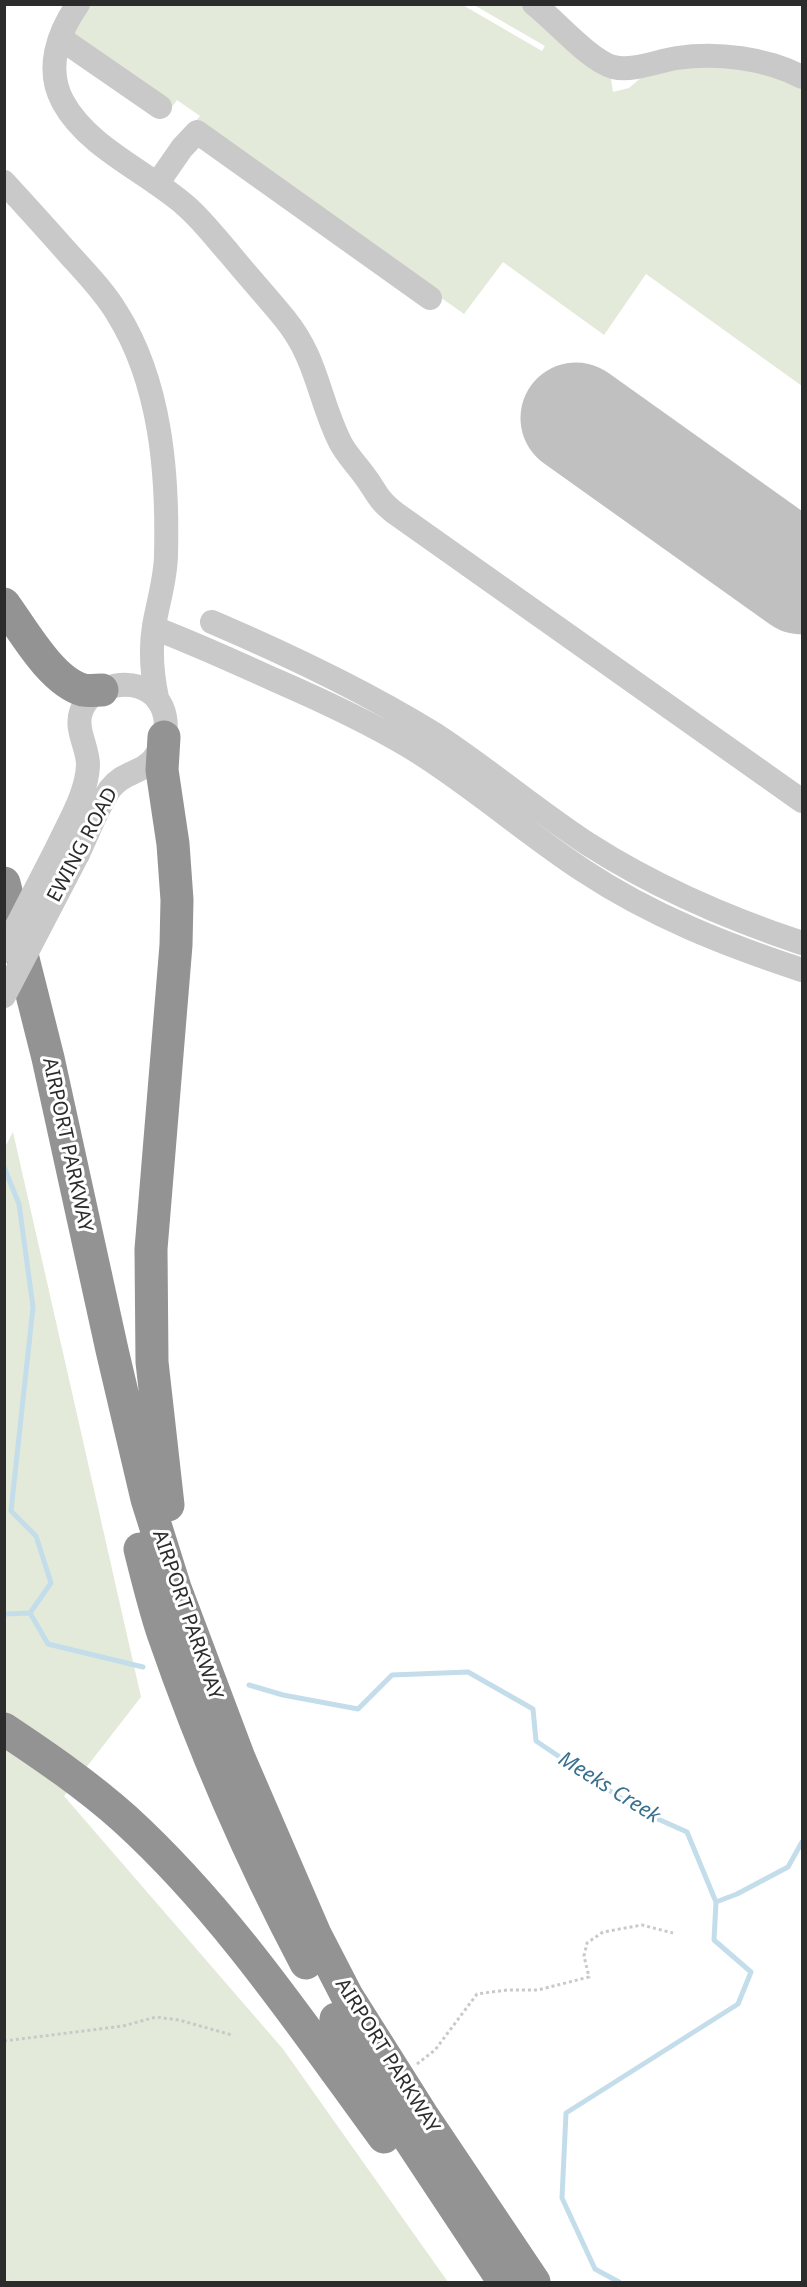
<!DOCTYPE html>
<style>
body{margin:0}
#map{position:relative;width:807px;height:2287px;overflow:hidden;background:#fff;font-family:"Noto Sans",sans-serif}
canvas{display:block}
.frame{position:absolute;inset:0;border:6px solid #2c2c2c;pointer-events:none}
</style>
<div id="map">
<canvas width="807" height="2287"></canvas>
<div class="frame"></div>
</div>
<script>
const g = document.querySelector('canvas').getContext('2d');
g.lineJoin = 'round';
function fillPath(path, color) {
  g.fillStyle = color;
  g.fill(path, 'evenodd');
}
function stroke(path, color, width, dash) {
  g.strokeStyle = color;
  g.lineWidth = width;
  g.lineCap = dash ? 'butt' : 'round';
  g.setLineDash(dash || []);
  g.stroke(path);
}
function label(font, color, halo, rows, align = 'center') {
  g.font = font + ' "Noto Sans",sans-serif';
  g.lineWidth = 6;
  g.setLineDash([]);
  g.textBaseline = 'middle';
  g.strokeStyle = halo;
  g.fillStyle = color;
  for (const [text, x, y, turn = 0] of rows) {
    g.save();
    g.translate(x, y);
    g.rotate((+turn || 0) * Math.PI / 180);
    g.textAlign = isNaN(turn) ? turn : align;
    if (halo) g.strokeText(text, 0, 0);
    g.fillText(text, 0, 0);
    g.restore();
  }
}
fillPath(new Path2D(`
 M461 4 542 51 545 46 474 5H524L606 70 611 79 613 92 629 88 643 76 662 66 729 63 802 83V386L646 274 604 335 503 262 464 314 194 123 200 116 177 100 166 115 77 42 71 27 85 5Z
 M13 1132 141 1697 64 1796 283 2049 448 2282H5L4 1149Z`), '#e3ead9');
stroke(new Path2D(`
 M4 1167 19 1204 33 1307 11 1511 36 1536 51 1583 30 1613 48 1644 143 1667
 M4 1614 30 1613
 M249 1685 283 1695 358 1709 392 1675 468 1672 533 1709 536 1741 640 1811 687 1832 716 1902 714 1940 751 1972 738 2004 566 2113 562 2198 595 2269 619 2282
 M716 1902 737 1894 788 1867 802 1842`), '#c4ddeb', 5);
stroke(new Path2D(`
 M576 418 802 579`), '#c0c0c0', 111);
stroke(new Path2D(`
 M4 2041 123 2026 156 2017 179 2020 232 2035
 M417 2064 435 2050 477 1994 507 1990H538L589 1977 584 1956 587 1943 603 1932 642 1925 673 1933`), '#c9c9c9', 3, [3, 3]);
stroke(new Path2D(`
 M78 4C58 33 45 69 63 102 88 148 148 172 186 206 202 220 215 237 229 253 247 275 267 297 285 319 318 360 318 398 340 442 346 454 356 464 364 475 377 492 376 498 395 513L802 801
 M534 4C556 21 589 60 613 67 633 72 657 61 677 58 717 52 766 58 802 77
 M60 38 160 107
 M4 182C26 206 47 229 68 253 85 272 104 291 117 313 161 383 168 474 166 554 166 578 158 602 154 626 150 650 152 674 157 698
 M157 184 182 148 197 132 430 298
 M212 622C289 655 365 691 436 735 488 769 536 810 588 844 655 887 727 918 802 943
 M154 628C196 644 235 662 275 680 321 700 367 721 410 747 471 784 524 832 584 871 652 916 726 945 802 970
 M58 846C70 820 87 793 88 765 88 747 75 730 81 712 90 683 139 675 157 699 173 719 166 753 144 767 132 774 120 776 110 789 97 808 88 833 78 854`), '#c9c9c9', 24);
stroke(new Path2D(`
 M4 604C23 630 51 681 83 690 89 691 96 690 102 690
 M164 737 162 770 173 844 177 900 176 945 151 1249 152 1362 168 1505
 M4 883 48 1058 112 1350 147 1499 175 1588 239 1758 315 1934 347 1996 424 2118 534 2282
 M140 1549C147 1577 154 1606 163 1633 202 1746 250 1857 306 1963
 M4 1729C46 1757 87 1785 125 1819 226 1911 304 2028 384 2137
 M336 2019 390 2110 504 2282`), '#939393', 33);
stroke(new Path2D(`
 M4 951 58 846
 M4 996 78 854`), '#c9c9c9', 24);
label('20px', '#2c2c2c', '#fff', [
 ["EWING ROAD",83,845,-62],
 ["AIRPORT PARKWAY",67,1145,78],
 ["AIRPORT PARKWAY",187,1615,71],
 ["AIRPORT PARKWAY",387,2056,58]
]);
label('italic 21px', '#39708e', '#fff', [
 ["Meeks Creek",609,1788,32]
]);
</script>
